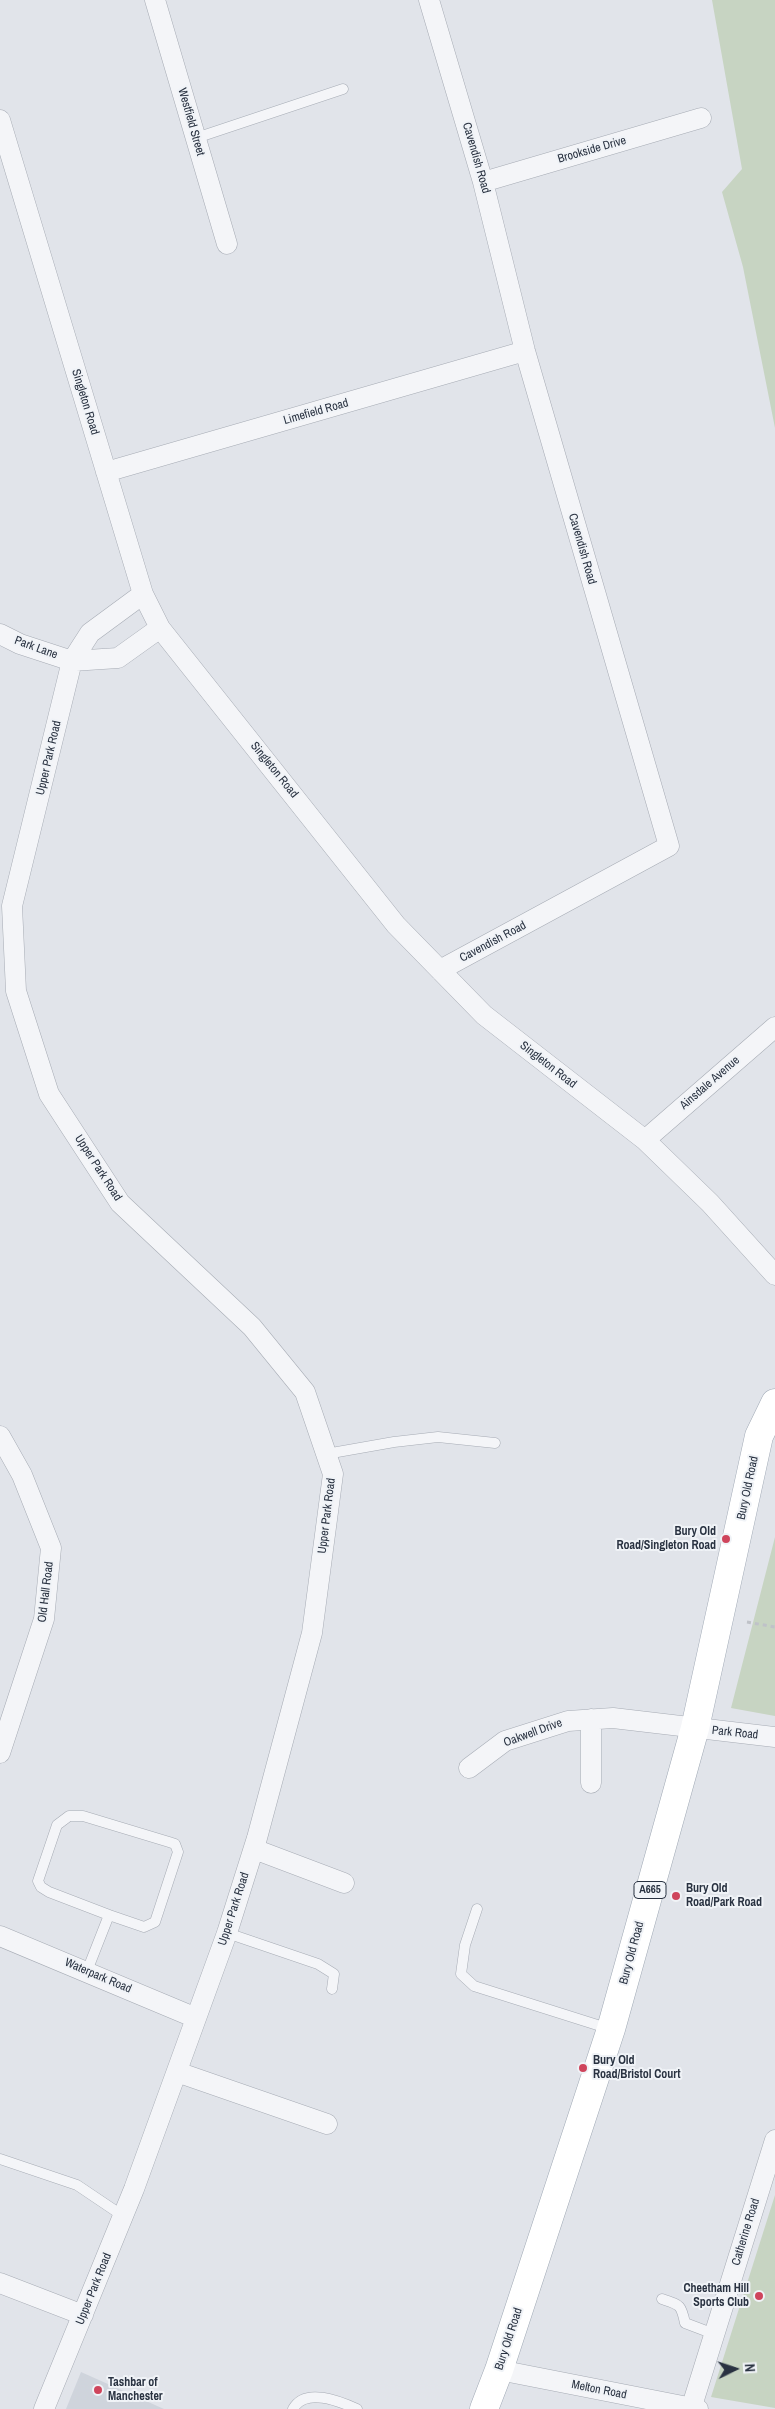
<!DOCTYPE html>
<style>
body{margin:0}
#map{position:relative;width:775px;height:2409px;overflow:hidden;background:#e1e4ea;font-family:"Archivo Narrow",sans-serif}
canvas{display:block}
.north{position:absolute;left:710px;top:2344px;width:50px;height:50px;-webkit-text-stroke:4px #f0f3f7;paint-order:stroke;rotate:86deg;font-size:14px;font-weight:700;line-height:20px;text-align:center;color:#293241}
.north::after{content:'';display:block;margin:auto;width:18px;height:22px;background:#293241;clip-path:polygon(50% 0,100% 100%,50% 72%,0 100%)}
</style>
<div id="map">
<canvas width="775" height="2409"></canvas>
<div class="north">N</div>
</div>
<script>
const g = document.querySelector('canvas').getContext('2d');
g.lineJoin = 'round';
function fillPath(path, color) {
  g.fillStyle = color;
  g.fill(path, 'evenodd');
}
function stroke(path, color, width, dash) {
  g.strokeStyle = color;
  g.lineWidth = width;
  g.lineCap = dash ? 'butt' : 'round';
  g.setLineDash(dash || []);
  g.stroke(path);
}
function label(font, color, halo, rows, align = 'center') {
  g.font = font + ' "Archivo Narrow",sans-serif';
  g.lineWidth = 4;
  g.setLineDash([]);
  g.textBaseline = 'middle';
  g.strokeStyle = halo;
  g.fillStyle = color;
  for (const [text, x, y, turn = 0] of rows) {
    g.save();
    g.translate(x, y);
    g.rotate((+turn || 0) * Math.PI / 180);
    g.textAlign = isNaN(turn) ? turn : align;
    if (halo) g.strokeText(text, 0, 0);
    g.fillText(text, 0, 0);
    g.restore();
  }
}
fillPath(new Path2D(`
 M81 2372 164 2409H66Z`), '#cfd4dc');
fillPath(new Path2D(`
 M712 0H775V428L743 267 722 192 742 169Z
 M775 1537V1716L731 1708Z
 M775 2195V2408L711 2397Z`), '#c7d4c2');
const lane = new Path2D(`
 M196 138 343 89
 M326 1454 394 1442 438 1437 495 1443
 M477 1909 465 1945 461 1974 474 1986 610 2029
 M227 1933 318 1964 334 1974 332 1989
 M87 1971 109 1915 144 1927 155 1922 178 1852 175 1844 169 1842 83 1816H69L57 1825 38 1881 41 1887 49 1892 109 1915
 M0 2159 77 2185 123 2216
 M662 2299C680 2305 681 2304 685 2323L714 2334
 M293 2409C305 2387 339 2401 357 2409`);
const street = new Path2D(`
 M155 0 227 244
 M429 0 483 182 525 351 669 846 440 970
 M0 120 143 594 160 628 396 925 484 1015 645 1140 710 1203 775 1275
 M483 182 701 118
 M106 472 525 351
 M0 634 20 644 72 661 118 658 160 628
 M645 1140 775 1027
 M0 1436 22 1475 51 1548 44 1619 0 1753
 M469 1768 505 1741 568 1721 613 1718 775 1737
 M591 1783V1719
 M254 1849 344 1883
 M0 1936 196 2018
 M177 2072 327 2124
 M0 2283 83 2315
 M499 2370 698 2409
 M44 2409 134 2189 227 1933 257 1838 312 1633 333 1474 305 1392 252 1327 120 1203 49 1094 16 991 12 906 72 661 90 633 143 594
 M691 2409 775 2140`);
const primary = new Path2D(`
 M484 2409 499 2370 611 2029 695 1728 759 1436 775 1403`);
stroke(lane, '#a6abb4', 11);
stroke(street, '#a6abb4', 21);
stroke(primary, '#a0a9b5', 29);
stroke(new Path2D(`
 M747 1622 775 1627`), '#bfc2c8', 3, [4, 4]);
stroke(lane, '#f4f5f8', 10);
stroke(street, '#f4f5f8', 20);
stroke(primary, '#fff', 28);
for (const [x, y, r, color] of [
 [726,1539,5,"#cf455c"],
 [676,1896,5,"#cf455c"],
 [583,2068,5,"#cf455c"],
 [759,2296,5,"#cf455c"],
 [98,2390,5,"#cf455c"]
]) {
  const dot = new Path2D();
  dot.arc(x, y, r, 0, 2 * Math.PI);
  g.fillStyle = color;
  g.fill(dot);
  stroke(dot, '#f0f3f7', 2);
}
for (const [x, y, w] of [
 [650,1890,32]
]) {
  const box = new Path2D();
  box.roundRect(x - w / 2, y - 8.5, w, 17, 4);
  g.fillStyle = '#f0f3f7';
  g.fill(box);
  stroke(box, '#293241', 1);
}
label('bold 11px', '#293241', null, [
 ["A665",650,1890]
]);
label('12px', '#293241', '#f0f3f7', [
 ["Westfield Street",191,122,74],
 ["Brookside Drive",592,150,-16],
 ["Cavendish Road",476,158,74],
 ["Singleton Road",85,402,73],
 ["Limefield Road",316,412,-16],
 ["Cavendish Road",582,549,74],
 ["Park Lane",36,648,20],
 ["Upper Park Road",49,758,-77],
 ["Singleton Road",274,770,51],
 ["Cavendish Road",493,942,-28],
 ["Singleton Road",548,1065,38],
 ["Ainsdale Avenue",710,1083,-41],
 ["Upper Park Road",98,1168,57],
 ["Bury Old Road",748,1488,-78],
 ["Upper Park Road",327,1516,-83],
 ["Old Hall Road",46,1592,-83],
 ["Oakwell Drive",533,1733,-20],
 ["Park Road",735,1733,6],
 ["Upper Park Road",234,1909,-72],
 ["Bury Old Road",632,1953,-75],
 ["Waterpark Road",98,1976,23],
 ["Catherine Road",746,2232,-73],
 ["Upper Park Road",94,2289,-68],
 ["Bury Old Road",509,2339,-72],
 ["Melton Road",599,2390,11]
]);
label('bold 12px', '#293241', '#f0f3f7', [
 ["Bury Old",716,1532,"right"],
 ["Road/Singleton Road",716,1546,"right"],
 ["Bury Old",686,1889],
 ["Road/Park Road",686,1903],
 ["Bury Old",593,2061],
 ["Road/Bristol Court",593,2075],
 ["Cheetham Hill",749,2289,"right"],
 ["Sports Club",749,2303,"right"],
 ["Tashbar of",108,2383],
 ["Manchester",108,2397]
], 'left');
</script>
